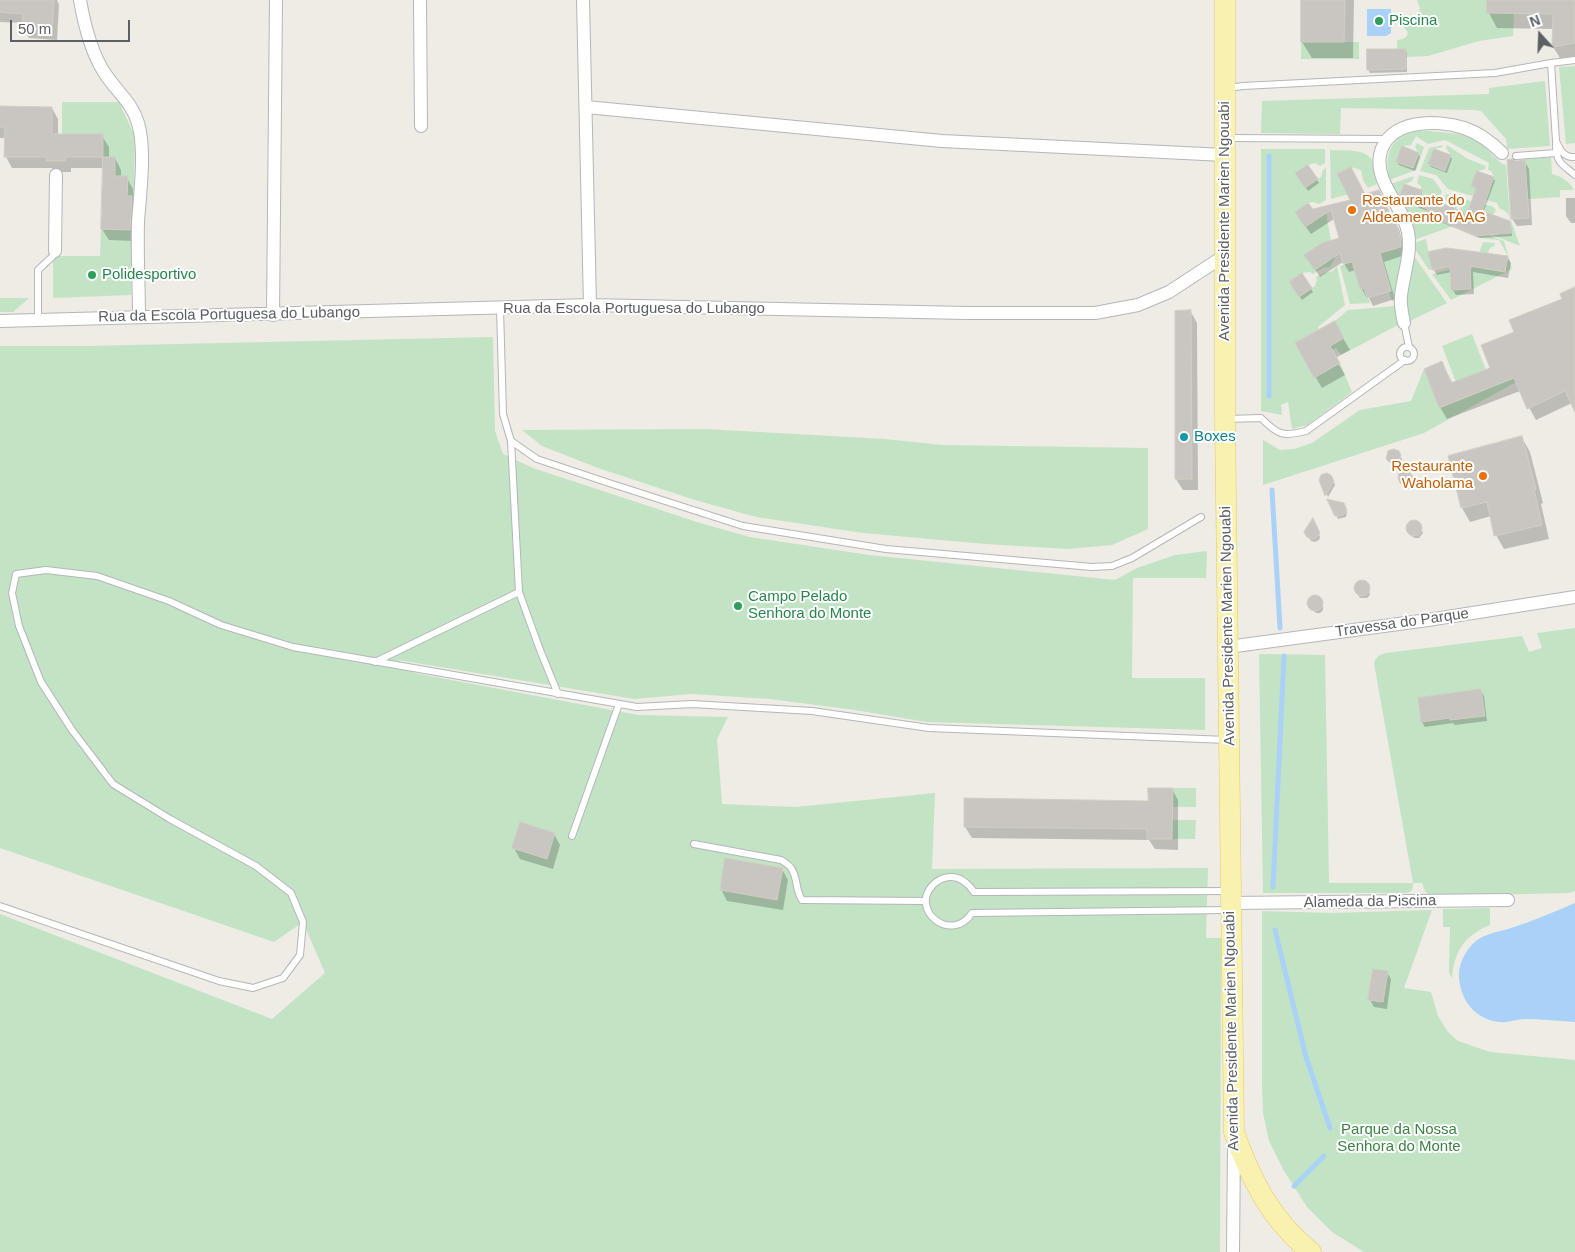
<!DOCTYPE html>
<style>
body{margin:0}
#map{position:relative;width:1575px;height:1252px;overflow:hidden;background:#eeece4;font-family:Arial,sans-serif}
canvas{display:block}
.north{position:absolute;left:1515px;top:10px;width:50px;height:50px;-webkit-text-stroke:4px #fff;paint-order:stroke;rotate:340deg;font-size:14px;font-weight:700;line-height:20px;text-align:center;color:#5c5f64}
.north::after{content:'';display:block;margin:auto;width:18px;height:22px;background:#5c5f64;clip-path:polygon(50% 0,100% 100%,50% 72%,0 100%)}
.scale{position:absolute;left:10px;top:20px;width:120px;height:22px;box-sizing:border-box;border:2px solid #5c5f64;border-top:0;padding-left:6px;font-size:15px;line-height:18px;white-space:nowrap;color:#5c5f64;-webkit-text-stroke:4px #fff;paint-order:stroke}
</style>
<div id="map">
<canvas width="1575" height="1252"></canvas>
<div class="north">N</div>
<div class="scale">50 m</div>
</div>
<script>
const g = document.querySelector('canvas').getContext('2d');
g.lineJoin = 'round';
function fillPath(path, color) {
  g.fillStyle = color;
  g.fill(path, 'evenodd');
}
function stroke(path, color, width, dash) {
  g.strokeStyle = color;
  g.lineWidth = width;
  g.lineCap = dash ? 'butt' : 'round';
  g.setLineDash(dash || []);
  g.stroke(path);
}
function label(font, color, halo, rows, align = 'center') {
  g.font = font + ' Arial,sans-serif';
  g.lineWidth = 4;
  g.setLineDash([]);
  g.textBaseline = 'middle';
  g.strokeStyle = halo;
  g.fillStyle = color;
  for (const [text, x, y, turn = 0] of rows) {
    g.save();
    g.translate(x, y);
    g.rotate((+turn || 0) * Math.PI / 180);
    g.textAlign = isNaN(turn) ? turn : align;
    if (halo) g.strokeText(text, 0, 0);
    g.fillText(text, 0, 0);
    g.restore();
  }
}
fillPath(new Path2D(`
 M1417 0H1575L1552 47 1553 14 1514 13 1513 36 1479 41 1428 56 1406 57V49H1397V40C1403 39 1406 39 1408 33L1404 27 1405 19 1410 18 1418 14 1420 8Z
 M1301 42H1359V59H1301Z
 M1575 66V143L1566 144 1559 67Z
 M1545 81 1550 146 1507 149 1506 139 1481 111 1474 110 1341 108 1340 134 1261 133 1262 101 1489 94V88Z
 M62 102H119L135 137 131 295 53 298V256H100L101 229 131 230 132 196H127L128 177 115 176V157H103V135L62 134Z
 M1421 130 1459 134 1478 141 1502 164 1506 165 1510 218 1520 246 1460 222 1461 198 1477 203 1470 207 1486 213 1481 204 1492 206 1496 210 1491 218 1511 233C1510 223 1512 211 1500 209L1497 203 1448 189 1436 175 1420 171 1429 148 1443 145 1442 147 1435 149 1451 155 1446 148 1447 145 1468 159 1486 166 1485 169 1478 171 1494 177 1491 171 1488 170 1489 163 1449 142 1445 140 1428 144 1416 136 1411 145 1403 146 1418 152 1415 147 1417 143 1424 147 1416 170 1389 180C1384 151 1391 136 1421 130Z
 M1261 149H1325V163L1320 166 1315 163 1308 165 1318 179 1321 177 1323 170 1326 168V200L1319 204 1313 202 1308 203 1318 218 1326 207 1327 219 1332 245 1322 244 1318 246 1333 249 1335 258 1330 267 1323 268 1313 274 1310 272 1302 273 1289 282 1299 297 1315 286 1317 280 1316 277 1324 273 1333 271 1337 266 1345 305 1318 327 1319 330 1295 343 1314 377 1340 363 1352 392 1307 425 1292 429 1288 402 1281 405 1282 415 1261 411Z
 M1330 150C1342 151 1365 148 1372 160 1375 167 1375 177 1377 184L1368 188 1363 180 1361 170 1351 167 1337 174 1345 190 1360 183 1363 190 1331 199Z
 M1551 157 1552 174C1562 177 1568 180 1574 190H1560V197L1528 199 1525 159Z
 M1419 175 1433 179 1442 191 1440 197H1436L1433 199 1449 207 1448 202 1445 199 1446 194 1457 197 1456 225 1414 240 1391 184 1414 176 1412 181 1405 184 1421 190V186L1417 183Z
 M1461 225 1504 241 1512 269 1451 300 1432 274 1452 269 1451 289H1471L1470 270 1475 265 1483 242 1495 243V245L1489 249 1485 269 1505 272 1508 256 1499 240 1481 238 1466 229 1461 230Z
 M1426 239 1432 270H1429L1415 249 1414 243Z
 M1403 246 1394 301H1392L1389 292 1391 291 1386 275 1359 284 1360 289 1364 288 1370 303 1350 304 1340 266Z
 M1414 256 1447 303 1410 321 1406 298Z
 M0 298H29L13 312H0Z
 M1395 306 1400 324 1341 355 1336 348 1332 350 1330 346 1344 338 1335 321 1348 310Z
 M1472 334 1486 370 1456 382 1442 346Z
 M493 337 495 431 503 454 533 468 700 523 750 537 869 555 1115 580 1137 568 1175 555 1207 551 1206 578H1133L1132 678H1205V730L927 722 855 710 770 699 691 694 634 699 398 660 414 673 638 715 728 717 717 739 722 804 796 807 935 793 932 869 1208 868 1206 938H1221L1220 1252H0V914L272 1019 325 973 303 922 274 942 0 848V346H87Z
 M1424 369 1439 408 1517 377 1518 381 1424 433 1263 485V440L1280 450 1294 449 1312 443 1360 410 1411 401Z
 M705 429 885 439 942 445 1148 448V529L1112 545 1068 549 986 544 863 533 756 517 695 500 598 468 542 446 522 430Z
 M1575 628V891L1569 893 1439 896 1429 895 1425 891 1422 883H1413C1413 890 1412 892 1405 893H1263L1259 654 1325 655 1329 883H1413L1374 663C1376 657 1380 654 1386 653L1522 636 1529 652 1542 648 1537 633Z
 M1173 788H1196V807H1173Z
 M1172 820H1196L1195 839H1172Z
 M1490 908V925C1464 936 1454 951 1452 979L1449 972 1450 927H1443V909Z
 M1432 910 1404 988 1431 992 1438 1016 1448 1032 1458 1041 1490 1052 1575 1060V1252H1364L1332 1232 1307 1207 1284 1171 1269 1141 1263 1113 1262 1088V911L1332 913Z`), '#c3e3c5');
fillPath(new Path2D(`
 M1367 9H1391V33L1386 36H1367Z
 M1575 903V1022C1559 1021 1542 1019 1525 1019 1517 1019 1508 1023 1499 1022 1475 1019 1461 1001 1459 978 1458 965 1465 950 1476 941 1486 933 1499 932 1511 928 1533 921 1554 912 1575 903Z`), '#aad1f8');
fillPath(new Path2D(`
 M0 0H57L59 5 57 40 29 38 23 28 24 23 0 22Z
 M1293 0H1354L1353 58H1312L1302 42 1303 0Z
 M1489 0H1575V59L1562 61 1553 47 1554 29 1497 28 1489 13Z
 M1405 50 1407 53V72L1370 73 1368 69Z
 M0 107 52 108 58 119V135L102 136 109 147V158H115L121 170V177L127 178 133 189V201L137 208 135 241 109 240 102 229 104 168H71V172H54L52 168H12L6 157V138H0Z
 M1418 154 1420 157 1415 171 1399 165 1397 162Z
 M1450 156 1452 159 1447 173 1431 167 1429 164Z
 M1525 162 1529 169 1532 225 1517 226 1512 219Z
 M1308 166 1319 183 1308 191 1297 174Z
 M1493 178 1495 181 1483 213 1509 222 1511 225 1512 236 1479 238 1429 217 1427 214 1428 211 1406 203 1402 195 1421 191 1422 196 1468 216 1477 190 1473 186Z
 M1365 195 1392 220 1393 218 1399 229 1404 247 1405 255 1384 262 1395 299 1373 306 1368 296 1366 297 1362 289 1356 270 1349 272 1343 262 1320 277 1311 263 1340 238 1334 219 1311 234 1301 220 1312 211 1352 200Z
 M1566 198H1575V223H1571L1566 216Z
 M1430 253 1507 257 1511 263 1508 278 1473 272 1474 294 1456 295 1452 289V272L1437 275 1433 269Z
 M1302 275 1313 292 1302 300 1290 283Z
 M1575 289V409L1572 403 1536 420 1520 391 1447 419 1440 407 1442 363 1453 384 1492 369 1515 333 1564 299Z
 M1191 312 1197 323 1198 490H1183L1176 479Z
 M1334 323 1350 350 1335 358 1345 375 1322 388 1296 344Z
 M1522 438 1530 452 1543 503 1541 504 1549 539 1504 549 1496 535 1491 516 1470 522 1462 508 1449 456Z
 M1398 452 1402 459 1400 469 1392 466 1390 462Z
 M1411 475 1413 479 1414 485 1409 489 1405 488 1402 484Z
 M1332 477 1335 485 1328 497 1320 480Z
 M1329 500 1345 508 1347 512 1346 517 1338 519Z
 M1314 522 1320 537 1319 540 1315 542 1311 541 1306 532Z
 M1415 522 1418 523 1423 533 1419 538H1415L1411 536 1408 528 1410 524Z
 M1358 583H1364L1369 589 1370 595 1367 598H1360L1355 590 1356 586Z
 M1317 597 1323 606V610L1320 613H1316L1309 605V601L1312 598Z
 M1481 691 1484 696 1487 721 1455 725 1453 723 1425 727 1422 722Z
 M1172 789 1178 800V850L1155 849 1149 840 972 838 965 827 1149 802Z
 M554 834 560 845 553 869 520 859 514 848Z
 M782 869 788 880 783 910 727 901 721 889Z
 M1387 972 1391 979 1387 1009 1374 1007 1370 1000Z`), '#0003');
stroke(new Path2D(`
 M1269 156V396
 M1272 490 1280 628
 M1273 887 1284 656
 M1275 930 1306 1057 1330 1128
 M1294 1186 1324 1156`), '#aad1f8', 5);
const building = new Path2D(`
 M0 0H54L52 30 22 29 23 14 0 12Z
 M1301 0H1345L1344 42H1301Z
 M1487 0H1575V43L1552 47 1553 14 1487 13Z
 M1367 49H1406V69L1367 70Z
 M0 106 52 107V134H103V157H66L65 161H46L47 157H4L5 127H0Z
 M1402 146 1419 153 1413 168 1396 162Z
 M1434 149 1451 155 1445 171 1428 164Z
 M103 157H115V176H128L127 196H132L130 230 101 229Z
 M1513 159 1516 161 1525 160 1529 218 1511 219 1507 160Z
 M1308 165 1318 179 1305 188 1295 173Z
 M1351 167 1365 194 1379 190 1392 218 1393 215 1395 219 1400 238 1401 247 1380 253 1391 291 1367 298 1364 288 1360 289 1352 262 1343 264 1340 253 1315 270 1304 255 1322 243 1339 238 1331 210 1305 227 1295 212 1308 203 1313 209 1350 200 1337 174Z
 M1477 171 1494 177 1482 211 1510 221 1511 233 1476 236 1426 214 1428 209 1403 200 1400 195 1404 184 1422 190 1420 194 1467 214 1476 188 1471 186Z
 M1447 248 1508 256 1505 272 1470 266 1471 289 1451 290 1450 266 1432 270 1428 252Z
 M1302 273 1312 288 1299 297 1289 282Z
 M1575 287V412L1565 391 1527 409 1514 378 1439 408 1424 369 1442 361 1451 383 1490 368 1481 345 1514 332 1509 320 1562 299 1560 294Z
 M1191 310 1192 479H1175V311Z
 M1335 321 1344 338 1330 346 1340 363 1314 378 1295 343Z
 M1522 436 1536 489H1534L1542 525 1494 536 1487 502 1461 508 1448 456Z
 M1394 449 1399 451 1401 455 1398 467 1389 462 1386 459 1388 451Z
 M1400 470 1409 472 1412 475 1413 479 1409 485 1404 486 1400 483 1398 478Z
 M1327 473 1331 475 1334 481 1325 496 1319 480 1321 475Z
 M1327 499 1344 503 1347 510 1344 514 1340 516H1335Z
 M1313 518 1320 533 1315 539H1310L1306 536 1304 532Z
 M1406 528a8 8 0 1 1 16 0a8 8 0 1 1-16 0Z
 M1354 588a8 8 0 1 1 16 0a8 8 0 1 1-16 0Z
 M1307 603a8 8 0 1 1 16 0a8 8 0 1 1-16 0Z
 M1481 689 1485 716 1450 720V718L1421 722 1418 698Z
 M1148 788H1173L1172 839H1147V829L964 827V798L1148 801Z
 M520 822 555 833 547 859 512 848Z
 M725 858 783 868 777 900 720 890Z
 M1373 969 1388 971 1383 1002 1368 1000Z`);
fillPath(building, '#c9c6c2');
stroke(building, '#d2cec3', 1);
const lane = new Path2D(`
 M1551 63 1556 141C1560 150 1564 158 1575 157
 M1228 88 1243 86 1495 73 1551 63 1575 60
 M1228 138 1387 139
 M1556 144C1556 163 1562 164 1575 175
 M1516 156 1556 153
 M500 308 503 414 511 441 519 592
 M38 320V270L53 256 55 251
 M1404 323 1409 347
 M1400 354a7 7 0 1 1 14 0a7 7 0 1 1-14 0Z
 M1226 419 1261 418C1278 435 1283 437 1306 431L1405 360
 M511 441 537 459 609 483 743 526 886 549 1092 567 1112 566 1132 558 1201 517
 M375 662 519 592 540 650 558 694
 M572 836 619 704
 M694 844 781 860C784 862 789 865 791 868 798 877 795 890 802 900L926 901
 M0 906 219 981 253 988 283 978 300 955 303 922 291 893 256 866 170 819 113 784 72 730 41 682 19 626 12 593 16 574 46 570 97 576 169 601 221 625 293 647 637 707 692 704 812 711 929 728 1227 740
 M1229 910 972 913C952 944 910 911 932 886 936 881 942 878 949 877 960 876 968 883 974 892L1230 891`);
const street = new Path2D(`
 M80 0C84 23 91 52 104 72 115 90 132 102 138 123 146 150 140 193 138 222 137 254 139 286 139 317
 M420 0 421 126
 M583 0 590 305
 M586 107 942 141 1224 155
 M55 251 56 175
 M273 315 276 0
 M0 321 590 305 966 313H1095L1138 305 1169 292 1224 256
 M1404 323C1402 314 1400 305 1401 296 1403 275 1412 254 1408 232 1403 205 1375 184 1380 155 1387 119 1437 119 1464 128 1479 133 1491 142 1502 153
 M1228 647 1428 620 1575 597
 M1231 903 1508 900
 M1233 1252 1234 1145`);
const primary = new Path2D(`
 M1225 0V419L1234 1132C1251 1180 1271 1220 1311 1252`);
stroke(lane, '#b5b6ba', 8);
stroke(street, '#b5b6ba', 14);
stroke(primary, '#e6ca65', 21);
stroke(lane, '#fff', 6);
stroke(street, '#fff', 12);
stroke(primary, '#f8f1af', 20);
for (const [x, y, r, color] of [
 [1379,21,5,"#2e9e5b"],
 [1352,210,5,"#e8710a"],
 [92,275,5,"#2e9e5b"],
 [1184,437,5,"#0f9aa8"],
 [1483,476,5,"#e8710a"],
 [738,606,5,"#2e9e5b"]
]) {
  const dot = new Path2D();
  dot.arc(x, y, r, 0, 2 * Math.PI);
  g.fillStyle = color;
  g.fill(dot);
  stroke(dot, '#fff', 2);
}
label('15px', '#27864d', '#fff', [
 ["Piscina",1389,21],
 ["Polidesportivo",102,275],
 ["Campo Pelado",748,597],
 ["Senhora do Monte",748,614]
], 'left');
label('15px', '#c56008', '#fff', [
 ["Restaurante do",1362,201],
 ["Aldeamento TAAG",1362,218],
 ["Restaurante",1473,467,"right"],
 ["Waholama",1473,484,"right"]
], 'left');
label('15px', '#5c5f64', '#fff', [
 ["Avenida Presidente Marien Ngouabi",1225,221,-90],
 ["Rua da Escola Portuguesa do Lubango",634,309],
 ["Rua da Escola Portuguesa do Lubango",229,315,-1],
 ["Travessa do Parque",1402,623,-8],
 ["Avenida Presidente Marien Ngouabi",1228,626,-91],
 ["Alameda da Piscina",1370,902,-1],
 ["Avenida Presidente Marien Ngouabi",1232,1031,-91]
]);
label('15px', '#0d838f', '#fff', [
 ["Boxes",1194,437]
], 'left');
label('15px', '#3c8344', '#fff', [
 ["Parque da Nossa",1399,1130],
 ["Senhora do Monte",1399,1147]
]);
</script>
